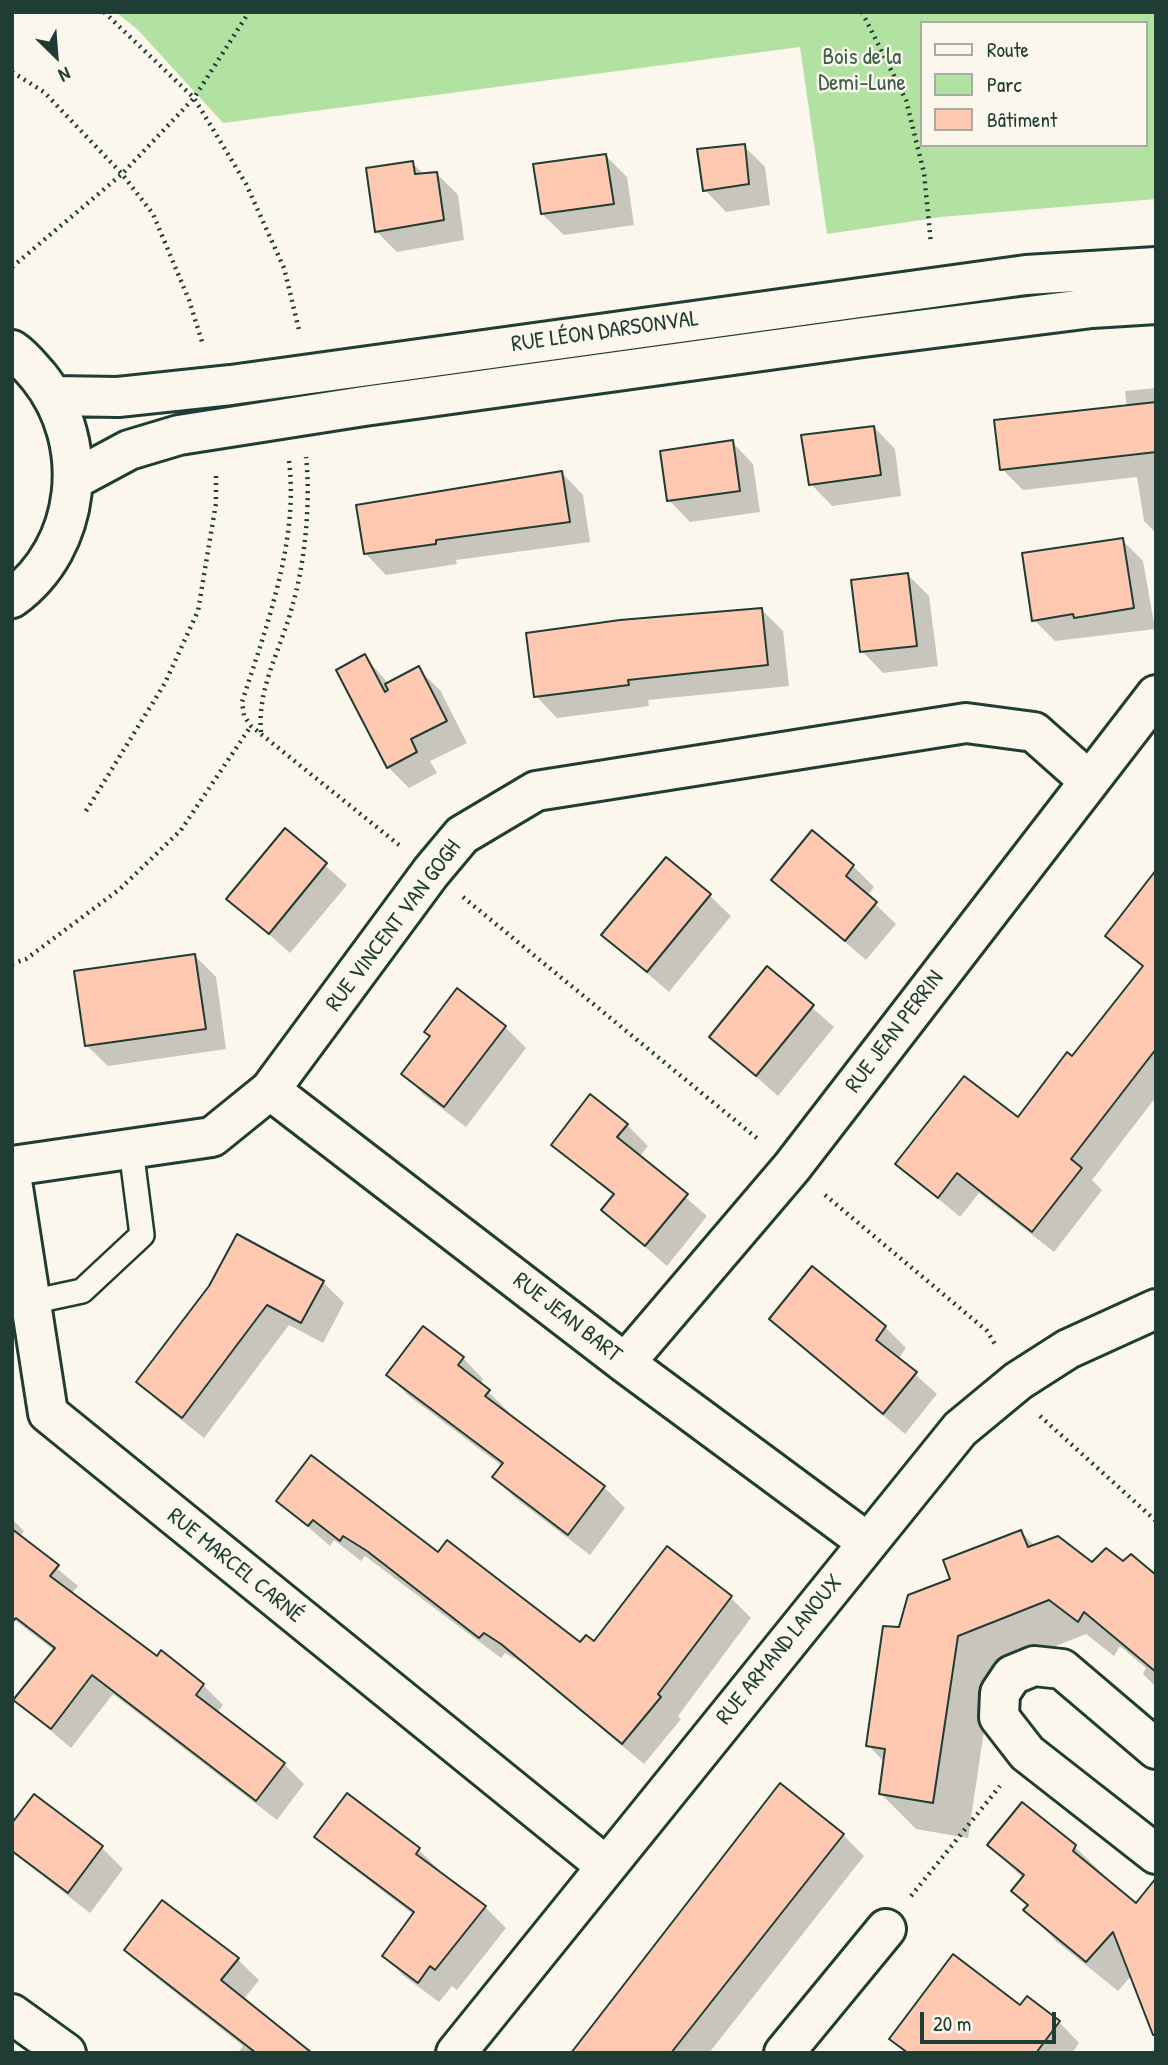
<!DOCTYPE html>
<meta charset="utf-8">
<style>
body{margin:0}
#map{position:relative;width:1168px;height:2065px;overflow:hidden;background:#fbf7ec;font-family:"Patrick Hand",sans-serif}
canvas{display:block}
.frame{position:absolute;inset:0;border:14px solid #1f3d34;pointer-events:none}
.legend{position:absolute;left:920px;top:21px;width:228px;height:126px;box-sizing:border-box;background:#fbf7ec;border:2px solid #a3ada2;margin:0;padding:9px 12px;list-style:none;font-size:21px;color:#1f3d34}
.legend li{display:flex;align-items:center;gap:14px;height:35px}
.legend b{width:35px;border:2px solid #a3ada2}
.north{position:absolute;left:21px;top:21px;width:70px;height:70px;-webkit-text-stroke:5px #fbf7ec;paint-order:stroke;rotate:155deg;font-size:19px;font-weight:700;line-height:28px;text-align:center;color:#1f3d34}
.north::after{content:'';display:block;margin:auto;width:24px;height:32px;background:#1f3d34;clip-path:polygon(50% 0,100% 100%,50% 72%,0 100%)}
.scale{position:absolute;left:920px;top:2012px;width:136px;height:32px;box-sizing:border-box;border:4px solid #1f3d34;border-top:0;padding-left:9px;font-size:21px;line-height:24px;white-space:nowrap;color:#1f3d34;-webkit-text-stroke:5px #fbf7ec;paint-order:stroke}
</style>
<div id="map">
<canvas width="1168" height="2065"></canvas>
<div class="frame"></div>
<ul class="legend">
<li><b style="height:9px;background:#fbf7ec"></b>Route</li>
<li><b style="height:19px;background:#b2e2a2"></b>Parc</li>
<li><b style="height:19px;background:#ffc9b1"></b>Bâtiment</li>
</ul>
<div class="north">N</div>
<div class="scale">20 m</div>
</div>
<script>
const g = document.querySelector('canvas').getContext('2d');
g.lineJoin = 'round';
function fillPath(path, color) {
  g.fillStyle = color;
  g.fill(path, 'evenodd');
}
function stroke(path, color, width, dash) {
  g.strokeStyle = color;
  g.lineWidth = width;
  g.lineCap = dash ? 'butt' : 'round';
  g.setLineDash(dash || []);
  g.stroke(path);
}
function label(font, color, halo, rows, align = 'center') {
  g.font = font + ' "Patrick Hand",sans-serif';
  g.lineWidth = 5;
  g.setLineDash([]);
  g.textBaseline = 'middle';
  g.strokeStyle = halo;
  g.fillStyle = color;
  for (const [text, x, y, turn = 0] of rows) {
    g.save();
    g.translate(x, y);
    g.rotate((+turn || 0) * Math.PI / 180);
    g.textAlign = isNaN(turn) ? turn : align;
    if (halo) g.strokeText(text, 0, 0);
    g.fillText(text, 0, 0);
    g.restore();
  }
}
fillPath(new Path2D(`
 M116 12H1156V199L941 217 827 234 800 47 223 123 138 30ZM921 23H1145V145H921Z`), '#b2e2a2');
fillPath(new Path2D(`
 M744 146 765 167 770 205 726 212 705 190Z
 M606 156 627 177 634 225 564 235 542 214Z
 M412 163 425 175 436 173 458 195 464 240 397 252 376 231Z
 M1156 388V533L1144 521 1137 477 1023 490 1002 469 1127 407 1125 391Z
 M874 427 895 449 901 496 832 506 811 484Z
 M732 442 753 464 760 512 690 522 669 500Z
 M562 473 583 495 590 542 456 560 457 564 386 575 365 553Z
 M1122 540 1143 561 1155 629 1055 641 1034 620Z
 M908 575 929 596 938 666 883 673 862 651Z
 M761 609 783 631 789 686 648 700 649 706 557 718 536 696Z
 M364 656 389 684 418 669 440 690 467 743 430 761 437 773 409 788 388 767Z
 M286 831 347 885 290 953 229 899Z
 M853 866 874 887 867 896 896 924 866 960 773 880Z
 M1156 872V978L1107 935Z
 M709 895 731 916 669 992 603 935Z
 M195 956 216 977 226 1049 108 1066 86 1045Z
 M767 968 834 1027 778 1096 711 1037Z
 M505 1027 526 1048 466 1127 424 1095 403 1074Z
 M1156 1037V1097L1092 1180 1102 1190 1054 1252 979 1193 960 1217 897 1164 1018 1120 1073 1059Z
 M627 1125 648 1146 639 1157 707 1216 667 1266 603 1210 614 1196 554 1145Z
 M323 1282 344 1303 323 1343 289 1325 204 1438 160 1403 138 1382 211 1287Z
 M771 1319 885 1327 906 1348 898 1359 937 1394 905 1434Z
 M463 1358 483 1379 480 1384 509 1412 507 1415 604 1487 625 1508 590 1555 515 1498 494 1477 502 1466 409 1396 388 1375Z
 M278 1501 438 1555 580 1645 594 1644 730 1597 751 1618 678 1716 681 1719 644 1764 524 1664 505 1653 501 1658 365 1556 361 1561 334 1540 330 1546Z
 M12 1519 24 1531 19 1537 78 1586 71 1594 157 1659 201 1685 192 1703 204 1686 223 1705 217 1713 284 1764 304 1784 277 1820 113 1694 71 1748 15 1700 55 1651 12 1618Z
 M1021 1532 1035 1546 1092 1565 1123 1564 1156 1577V1687L1143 1674 1146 1668 1120 1646 1114 1656 1086 1634 993 1671 968 1838 916 1829 881 1794 885 1763 868 1745 900 1628 952 1580Z
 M347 1795 419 1850 440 1871 438 1873 485 1907 506 1928 457 1990 452 1986 439 2002 405 1977 384 1956 414 1915 338 1857 317 1836Z
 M12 1825 102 1848 123 1869 90 1913 12 1852Z
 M843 1835 864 1856 709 2053H574Z
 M989 1845 1075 1847 1106 1877 1104 1880 1136 1905 1156 1913V2038L1132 1975 1118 1991 1056 1941 1026 1910 1029 1906 1013 1891 1023 1878Z
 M127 1950 237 1959 259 1980 243 2000 310 2053H238L243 2046 148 1971Z
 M1059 2022 1079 2043 1072 2053H905L891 2039Z`), '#0003');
const building = new Path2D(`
 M745 144 749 184 703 191 697 149Z
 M606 154 614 204 541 214 533 164Z
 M413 161 415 174 437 172 444 220 375 232 366 168Z
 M1156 402V452L1000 470 994 420Z
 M874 426 881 475 809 485 801 435Z
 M733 440 740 491 667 501 660 451Z
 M562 471 570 522 436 540V544L364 554 356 505Z
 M1123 538 1134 608 1074 618 1073 614 1032 621 1022 553Z
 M908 573 917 646 860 652 851 580Z
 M762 608 768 665 628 680 629 685 534 697 526 633 620 620Z
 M365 654 385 692 388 690 385 684 419 666 447 721 411 739 417 752 387 768 336 670Z
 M285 828 327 863 269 934 226 899Z
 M812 830 854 865 846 876 877 902 845 941 771 880Z
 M666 857 711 894 647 972 601 935Z
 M1156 870V1049L1071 1159 1082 1168 1032 1232 957 1173 938 1198 895 1164 964 1076 1018 1117 1067 1052 1072 1056 1143 966 1105 936Z
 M195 954 206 1029 85 1046 74 971Z
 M767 966 814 1005 756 1076 709 1037Z
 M457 988 506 1026 444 1107 401 1074 430 1036 424 1032Z
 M590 1094 628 1124 617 1137 688 1194 645 1246 601 1210 614 1194 551 1145Z
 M237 1234 324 1281 301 1323 267 1305 182 1418 136 1382 209 1286Z
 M812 1266 886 1326 876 1340 917 1372 883 1414 769 1319Z
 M423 1326 464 1357 458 1365 490 1390 485 1396 605 1486 568 1535 492 1477 503 1463 386 1375Z
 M311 1455 438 1552 447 1540 580 1642 586 1635 594 1641 667 1546 732 1596 658 1694 661 1697 622 1744 501 1644 484 1633 479 1638 367 1551 343 1536 340 1541 313 1520 308 1526 276 1501Z
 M12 1529 59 1565 50 1576 157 1656 161 1650 204 1684 196 1695 285 1763 256 1801 92 1675 51 1729 13 1700 55 1648 16 1618 12 1622Z
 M1021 1530 1028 1547 1058 1536 1092 1562 1106 1548 1123 1561 1131 1554 1156 1575V1672L1084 1612 1078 1622 1049 1600 958 1636 933 1803 879 1794 885 1749 866 1746 883 1626 899 1627 908 1595 950 1579 943 1560Z
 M780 1783 844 1834 671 2053H571Z
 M347 1793 420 1848 416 1854 486 1906 435 1970 430 1966 418 1983 382 1956 414 1912 314 1837Z
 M34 1794 103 1846 68 1893 12 1851V1823Z
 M1022 1802 1076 1845 1073 1851 1136 1903 1156 1878V2035H1153L1113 1932 1086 1962 1023 1910 1028 1905 1011 1891 1024 1875 987 1845Z
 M162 1900 239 1958 221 1980 312 2053H256L124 1950Z
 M953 1954 1020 2005 1027 1996 1060 2021 1036 2053H908L889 2039Z`);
fillPath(building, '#ffc9b1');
stroke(building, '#1f3d34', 2);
const lane = new Path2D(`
 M31 1302 82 1291 142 1235 131 1149`);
const street = new Path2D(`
 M12 350C23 357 30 367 39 377 92 443 82 547 12 598
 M54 396 118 397 231 385 1026 275 1156 267
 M75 479 129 450 179 435 364 406 863 337 1092 308 1156 304
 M270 1090 625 1363 867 1542
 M12 1166 212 1137 270 1090 431 872 462 835 536 791 966 723 1034 732 1088 780
 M12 1181 48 1413 606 1866
 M625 1363 792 1167 1156 695
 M1156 1749 1062 1669 1034 1666 1012 1675 1000 1693 999 1717 1027 1753 1156 1854
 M12 2014 66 2053
 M456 2053 960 1429 1018 1381 1068 1349 1156 1309
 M784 2053 886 1929`);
stroke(lane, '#1f3d34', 28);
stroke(street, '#1f3d34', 44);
stroke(new Path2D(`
 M104 12 194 98 246 184 284 268 300 334
 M862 12 906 100 924 173 931 244
 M12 72 44 92 122 174 153 214 189 300 203 345
 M12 267 122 174 194 98 249 12
 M289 461C299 540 266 628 242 702L244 716 251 726 399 845
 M261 732C257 688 281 649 292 607 305 564 311 501 306 457
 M86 811 165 683 198 611 216 503V471
 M463 897 759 1140
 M12 964 26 959 120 889 181 830 251 726
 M825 1195 987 1331 996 1346
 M1040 1416 1156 1521
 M911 1896 1000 1786`), '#1f3d34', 4.5, [2, 5]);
stroke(lane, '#fbf7ec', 23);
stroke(street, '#fbf7ec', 38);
label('23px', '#3c5e4a', '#fbf7ec', [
 ["Bois de la",862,58],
 ["Demi-Lune",862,84]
]);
label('23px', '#1f3d34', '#fbf7ec', [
 ["RUE LÉON DARSONVAL",605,332,-8],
 ["RUE VINCENT VAN GOGH",394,926,-53],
 ["RUE JEAN PERRIN",895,1032,-53],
 ["RUE JEAN BART",567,1318,38],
 ["RUE MARCEL CARNÉ",235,1566,39],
 ["RUE ARMAND LANOUX",780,1650,-51]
]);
</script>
